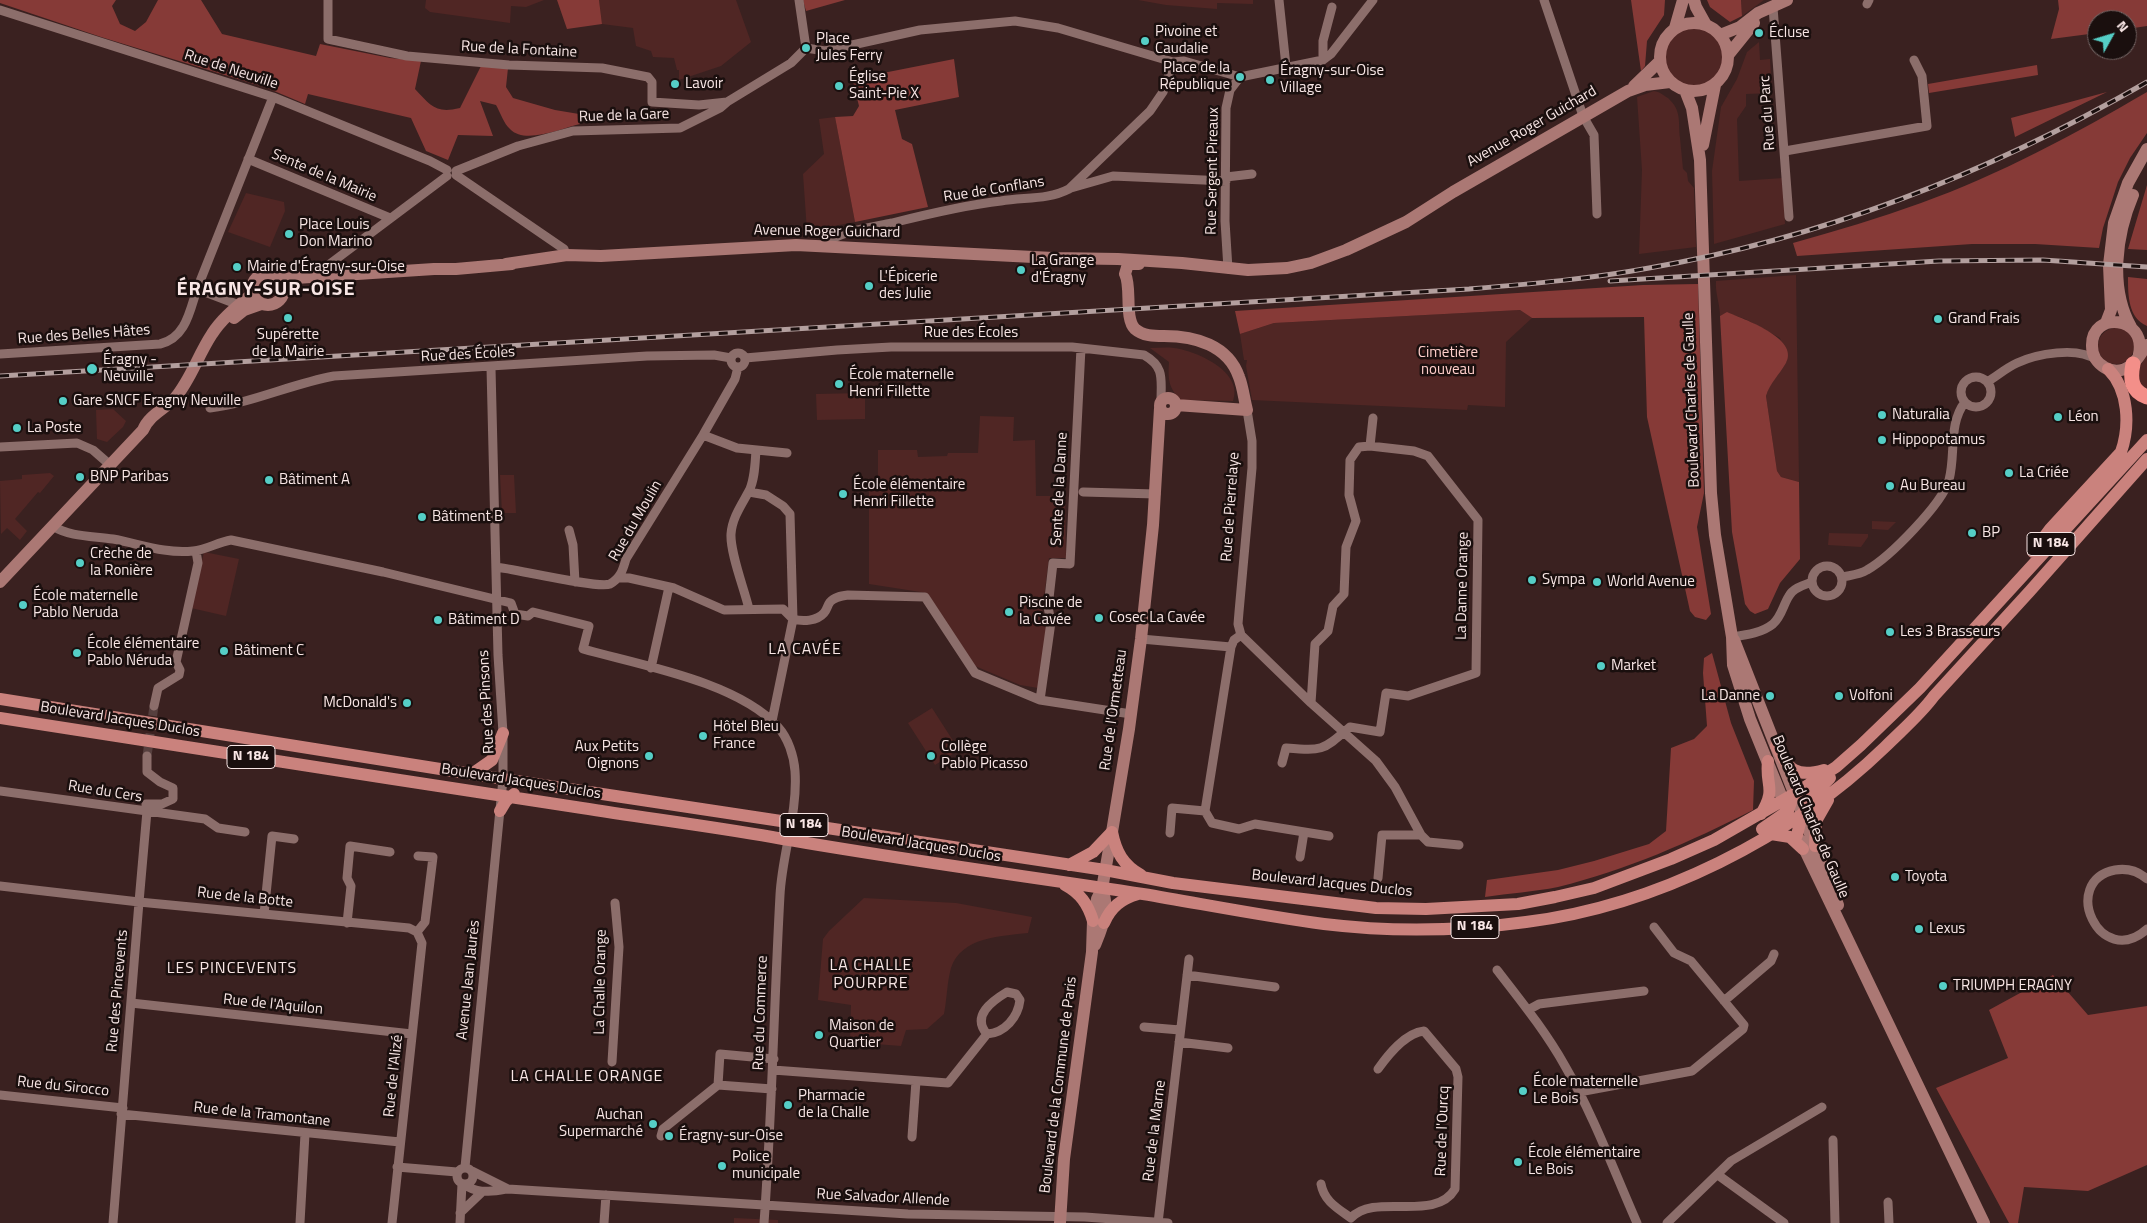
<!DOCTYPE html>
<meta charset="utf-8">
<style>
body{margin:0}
#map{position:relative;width:2147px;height:1223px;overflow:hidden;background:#3a2120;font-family:"Titillium Web",sans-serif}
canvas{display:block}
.north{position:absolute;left:2087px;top:10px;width:50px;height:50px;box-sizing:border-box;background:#1a0f0e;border:1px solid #736564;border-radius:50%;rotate:51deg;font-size:14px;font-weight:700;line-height:20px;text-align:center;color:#f8e6e5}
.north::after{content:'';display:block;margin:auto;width:18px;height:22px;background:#55cec6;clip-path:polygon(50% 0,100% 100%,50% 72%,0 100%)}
</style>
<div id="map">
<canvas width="2147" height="1223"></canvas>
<div class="north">N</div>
</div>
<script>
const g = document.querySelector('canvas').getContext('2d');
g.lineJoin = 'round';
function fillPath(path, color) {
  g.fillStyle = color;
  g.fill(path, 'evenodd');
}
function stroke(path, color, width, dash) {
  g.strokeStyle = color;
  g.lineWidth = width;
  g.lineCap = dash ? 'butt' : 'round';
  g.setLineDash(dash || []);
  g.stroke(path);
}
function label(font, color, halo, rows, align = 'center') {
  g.font = font + ' "Titillium Web",sans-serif';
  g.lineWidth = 5;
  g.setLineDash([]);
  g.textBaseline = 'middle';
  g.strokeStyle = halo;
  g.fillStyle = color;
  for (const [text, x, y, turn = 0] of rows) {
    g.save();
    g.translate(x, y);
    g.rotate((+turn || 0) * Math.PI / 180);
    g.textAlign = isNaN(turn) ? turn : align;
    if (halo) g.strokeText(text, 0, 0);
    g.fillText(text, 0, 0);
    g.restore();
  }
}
fillPath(new Path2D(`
 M426 0H544L526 7 511 6 510 23 430 12 425 8Z
 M599 0H736L751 42 721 66 679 80V70H677L674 58 653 57 651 51 636 46 633 28 602 24Z
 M1138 0H1253V4L1217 3V9L1166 5Z
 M1741 0H1764L1742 16Z
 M1665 57a29 29 0 1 1 58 0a29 29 0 1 1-58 0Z
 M1759 42 1760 60 1770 59 1772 93 1746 94V106L1737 119 1739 181 1783 178 1785 224 1714 244 1712 171 1721 107 1737 79 1747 52Z
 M1654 91C1660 92 1663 95 1668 98 1682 111 1678 121 1680 138 1681 148 1682 159 1683 169L1687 173 1688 181 1694 188 1696 247 1639 254 1642 170 1637 97Z
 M835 117 855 222 807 231 803 174 824 154 819 119Z
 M246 193 284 202 285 211 270 247 228 232Z
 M1796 275 1799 482 1781 477 1777 471 1766 396 1769 387 1787 361 1780 338 1745 319 1727 313 1720 316C1720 303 1715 294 1716 281Z
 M261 289a8 8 0 1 1 16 0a8 8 0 1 1-16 0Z
 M1520 310 1532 318 1506 342 1505 407 1468 405 1467 410 1252 400 1246 366 1247 360H1244L1240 334 1274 323Z
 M2098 346a18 18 0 1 1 36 0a18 18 0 1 1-36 0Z
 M1150 348C1158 348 1166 347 1174 348 1197 351 1244 372 1233 401L1181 400C1168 388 1168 378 1169 362Z
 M2147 354V391L2138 382 2140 367Z
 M865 393V419L817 420 816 394Z
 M113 409 126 421 123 427 107 442 97 439 96 410Z
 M980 416 1014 417 1013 441 1035 440 1036 496H1065L1066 558H1049L1041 621 1048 622 1038 688 1020 685 975 666 927 593 869 584V482H878V450H917L918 457 947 456 948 453H978Z
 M50 473 54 476 40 493 38 492 15 519 27 531 20 540 7 528 1 534 0 481 22 479V475Z
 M500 475H514L516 513H502Z
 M1872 522V521L1896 522 1888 530 1872 529Z
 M1829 533 1868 534V537L1861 547 1828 545Z
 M204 552 239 559 226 616 191 608Z
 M932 708 959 750 935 765 908 723Z
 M864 898 956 903 1032 917 1028 933C1001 936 961 937 951 968 947 982 947 999 944 1014L927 1029 906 1030 901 1046 850 1042 851 1005 818 1000 823 939 829 931Z
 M734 1218 778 1220V1223H734Z`), '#502624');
fillPath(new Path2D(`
 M0 0H116L112 6 120 24 135 31 146 22 158 0H201L222 34 316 56 320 44 390 58 421 61 415 89C431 106 436 114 460 108L481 66 508 68 506 87 513 98 555 110 579 114 580 124C562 128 525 145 510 129 504 124 500 112 496 105L480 101 493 136 458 135 448 160 426 151 411 118 308 94 305 104 267 88 101 37 0 3Z
 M557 0H599L602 24 567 29Z
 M803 0H845L806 11Z
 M1631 0H1665L1664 15 1647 41 1645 66 1641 71Z
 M1707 0H1741L1742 16 1730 22 1710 7Z
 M2058 0H2147V26L2127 29V20H2097V33L2051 39 2059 9Z
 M954 59 959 97 895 110 902 139 912 144 928 207 855 222 835 117 853 116 859 106 852 78 871 73 874 82 885 80 883 73Z
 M2037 65 2038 75 1929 93 1928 84Z
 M2107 92 2015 137 2011 118Z
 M2147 92V133L2130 158 2118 182 2103 228 2099 248 2035 244H1972L1797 256 1793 243C1836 231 1879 218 1921 203 1999 175 2075 134 2147 92Z
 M2147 185V250L2128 249Z
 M2128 277 2147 279V326C2128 318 2128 295 2128 277Z
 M1698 284 1704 493 1697 527 1711 614 1706 620 1695 617 1690 611 1647 417 1644 317 1532 318 1520 310 1274 323 1240 334 1235 311 1643 285Z
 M1727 312C1743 319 1800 338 1786 363 1779 375 1770 383 1766 396L1777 471 1781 477 1799 482 1800 559 1780 583 1768 609 1755 614 1750 611 1745 604 1732 532 1720 316Z
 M1712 653 1731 723 1754 781 1753 810C1690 842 1627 870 1558 887 1534 892 1509 893 1485 897L1487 880 1558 870 1594 861 1649 844 1666 831 1671 748 1694 739 1707 726 1703 673 1704 658Z
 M2053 975 2088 1015 2147 1006V1165L2088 1191 2024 1187 2018 1223H2009L1936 1088 2008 1058 1989 1010Z`), '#863a37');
stroke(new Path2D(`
 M147 756 154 706`), '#563f3e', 9, [9, 4.5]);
stroke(new Path2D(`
 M328 0V39L407 56 509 65 602 68 648 77 652 82V102L699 105 727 102
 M799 0 806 48
 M1279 0 1286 66
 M1544 0 1583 116 1594 135 1597 214
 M1867 4 1869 0
 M1773 7 1789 217
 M0 10 273 97 430 161 447 170
 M806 48 825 51 920 30 1015 21 1058 28 1173 62
 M1323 60V41L1332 7
 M1173 62 1184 61 1240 77
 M1785 151 1927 126 1922 76 1914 60
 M248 159 390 218
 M456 171 518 146 573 131 680 128 720 108 727 102 791 63 806 48
 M456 175 564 249 566 255
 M1226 177 1252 174
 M1071 188 1113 176 1226 181
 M820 246C840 231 868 228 892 223 928 214 965 205 1001 201 1024 197 1048 200 1069 189L1150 111 1163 92 1173 62
 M1228 269 1225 221 1226 108 1230 90 1240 77 1323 60 1331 54 1373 0
 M311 278 447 176
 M197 289 239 305
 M1081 348 1070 564 1053 563 1048 607 1051 622 1040 700 1131 714
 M731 360a7 7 0 1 1 14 0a7 7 0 1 1-14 0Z
 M0 354 160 344C186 338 190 310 197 289L273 97
 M745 358 837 350 891 347H1072L1144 355C1165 367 1161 379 1161 401
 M1961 392a15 15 0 1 1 30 0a15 15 0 1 1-30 0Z
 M1987 382C1997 376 2006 368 2017 363 2036 354 2078 346 2096 360
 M210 408C252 403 291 384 334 376L647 356 714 355 731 358
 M703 435 737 448 787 453
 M0 447 77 443 93 450 109 464
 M749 492 766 495 783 506 790 514 793 619C803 622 817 621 824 613 827 610 827 606 830 602 834 597 841 596 848 595L925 597 975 673 1040 700
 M1083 492 1156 494
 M53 526C69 537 94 536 113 539 140 544 165 554 193 551 206 550 218 542 231 540L383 572 511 603 515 614 528 616 533 612 589 626 583 649C640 665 738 682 778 727 788 738 794 756 795 771 798 813 782 854 780 895 774 1004 772 1114 764 1223
 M569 530 573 545 575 582
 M1812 581a15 15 0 1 1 30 0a15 15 0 1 1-30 0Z
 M496 567C515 569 598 589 610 584 621 578 623 569 626 559L703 435 735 379 738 367
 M1842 577C1851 575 1859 575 1867 570 1890 557 1942 504 1949 480 1956 454 1948 424 1965 402
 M620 578H629L674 588 724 610 783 609 793 619 772 721
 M749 609C744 588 730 553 731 534 732 518 742 504 749 491 755 479 755 463 756 450
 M1241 635 1311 703 1376 761 1395 787 1421 835
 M1732 637C1746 635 1762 633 1773 624 1782 616 1783 605 1789 596 1793 588 1804 585 1812 582
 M1141 639 1231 647
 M651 668 669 587
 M1311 703 1315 644 1328 631 1333 606 1344 594 1346 547 1356 521 1349 495 1350 460 1359 447 1370 446 1373 418
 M154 706 158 688 179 675 180 670 176 662 198 563 196 551
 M147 756V772L160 782 173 788V799L162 804H146L147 811 205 819 218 828 245 832
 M1282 763 1286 748C1323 751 1322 751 1350 727L1380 732 1386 693 1408 696 1476 673 1478 520 1428 456 1414 451 1370 446
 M0 791 147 811 139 902 409 928 417 932
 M1205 811 1231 647 1234 640 1241 635 1238 624 1239 612 1252 468V441L1247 410
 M1170 833 1172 808 1205 811 1212 823 1239 829 1255 824 1329 836
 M1300 857 1304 832
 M1378 878 1382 835H1421L1428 842 1459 845
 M2147 879C2138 871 2127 868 2115 870 2059 881 2100 971 2147 929
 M0 886 139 902 113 1223
 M264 914 272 836 294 839
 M347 923 351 886 347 878 350 846 390 852
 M417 932 425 922 433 857 418 856
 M1497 970C1521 1001 1546 1032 1565 1066 1594 1116 1614 1171 1637 1223
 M1187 975 1275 987
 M1724 1001 1771 961 1774 954
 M131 1003 412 1034
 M1528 1010 1539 1004 1644 991
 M1144 1027 1180 1030
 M1179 1042 1228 1048
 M612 1062 619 947 615 903
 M773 1070 948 1083 987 1034C1005 1033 1018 1017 1020 1000L1016 994 1007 992C992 1001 971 1016 987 1034
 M772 1089 718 1085 720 1054 774 1059
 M1579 1092 1692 1071 1743 1029 1744 1025 1691 961 1674 953 1654 927
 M0 1095 123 1108
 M121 1114 400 1142
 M661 1136 663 1129 718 1085
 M912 1137 916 1081
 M1833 1140 1835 1223
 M397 1167 457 1172
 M465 1167 503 779V733L498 655 491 368
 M457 1176a8 8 0 1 1 16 0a8 8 0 1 1-16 0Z
 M472 1171 508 1189
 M1718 1175 1784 1223
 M464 1184C478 1195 491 1191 508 1189L908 1214 1085 1217 1168 1223
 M1321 1184C1324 1201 1337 1208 1351 1218 1375 1192 1435 1223 1455 1189L1458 1077 1456 1069 1424 1031C1405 1033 1388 1055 1378 1069
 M1888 1202 1889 1223
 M460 1213 481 1193
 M300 1223 305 1134
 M392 1223 422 943 417 932
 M460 1223 462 1184
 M604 1223 606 1195
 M1158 1223 1189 959
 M1667 1223 1731 1161 1822 1107`), '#8c6e6b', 9);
stroke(new Path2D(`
 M1694 0 1696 7 1706 25
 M1660 57a34 34 0 1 1 68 0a34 34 0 1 1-68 0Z
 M1675 28 1683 0
 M1720 35 1740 27 1758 13 1787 0
 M1729 54 1754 23
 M1634 86 1660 61
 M1685 90 1692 108 1700 160 1711 493 1715 535 1732 637 1733 665 1750 719 1787 810
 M1703 145 1715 85
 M506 264 567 255 601 256 796 245 1053 258 1118 259 1182 263 1248 270 1287 268 1311 263 1346 250 1406 222 1453 192 1628 91 1645 85 1670 82
 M1139 264H1128L1125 274C1132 287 1124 318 1135 329 1143 336 1154 336 1164 336 1195 336 1228 345 1239 377 1243 387 1244 399 1247 410L1176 405
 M252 289a16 16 0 1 1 32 0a16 16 0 1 1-32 0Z
 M280 279 434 269H456L512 264
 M234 318 244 310 261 304
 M2106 323 2111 310 2109 265 2114 223 2128 183 2147 149
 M2131 327C2109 288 2116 235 2133 195
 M2139 354C2147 316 2091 310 2092 346 2092 365 2114 378 2130 366 2138 361 2141 352 2147 345
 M1160 406a8 8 0 1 1 16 0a8 8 0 1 1-16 0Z
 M0 582 143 430C149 415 165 409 175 398 191 379 198 355 212 334 222 318 238 306 252 294
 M1734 640 1838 905
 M1800 840 1984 1223
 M1095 945C1103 925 1110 910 1102 889
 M1060 1223 1064 1159 1092 952 1093 921 1097 899 1102 889 1112 832 1129 729 1141 639 1153 525 1160 408`), '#ab7874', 12);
stroke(new Path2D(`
 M2033 552 2050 529 2121 452C2130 426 2129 390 2108 369
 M0 699 503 779 1105 870 1173 883 1376 908 1426 909 1518 904 1555 897 1594 888 1671 859 1714 840 1794 794 1836 767 1861 745 1920 688 2147 440
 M0 718C194 749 388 778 582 808 645 818 709 826 772 837 896 859 1019 875 1143 894 1203 904 1263 916 1324 924 1390 932 1460 931 1526 922 1656 906 1791 838 1885 747 1902 730 1920 715 1934 696L2030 591 2147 459
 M1776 746C1789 770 1796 778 1824 770
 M472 774 492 760 503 733
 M500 811 506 801 514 794
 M1761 814C1777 787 1765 787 1768 761
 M1762 829 1788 811 1794 794
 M1112 832C1116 852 1123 865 1141 875
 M1771 834 1790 837 1803 849
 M1797 835 1802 815 1813 795 1830 778
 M1815 846 1816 821 1828 800
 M1069 865 1093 852 1112 832
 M1065 885C1080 893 1088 904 1093 921
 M1104 923C1111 907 1121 899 1138 894`), '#ca827d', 12);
stroke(new Path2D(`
 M2133 364C2130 379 2131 391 2147 397`), '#f38f89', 15);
const rail = new Path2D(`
 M1610 281 1939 261 2043 260 2147 267
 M0 376 1469 289C1529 284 1590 279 1649 268 1828 237 1991 172 2147 82`);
stroke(rail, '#b39f9e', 5);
stroke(rail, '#1a0f0e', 3, [9]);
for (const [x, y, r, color] of [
 [1759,33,5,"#55cec6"],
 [1145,41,5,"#55cec6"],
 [806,48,5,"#55cec6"],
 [1240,77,5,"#55cec6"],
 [1270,80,5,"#55cec6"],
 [675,84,5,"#55cec6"],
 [839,86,5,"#55cec6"],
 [289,234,5,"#55cec6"],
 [237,267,5,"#55cec6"],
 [1021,270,5,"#55cec6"],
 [869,286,5,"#55cec6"],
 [288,318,5,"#55cec6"],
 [1938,319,5,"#55cec6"],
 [92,369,6,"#55cec6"],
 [839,384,5,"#55cec6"],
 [63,401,5,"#55cec6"],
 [1882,415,5,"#55cec6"],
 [2058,417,5,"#55cec6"],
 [17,428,5,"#55cec6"],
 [1882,440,5,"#55cec6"],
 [2009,473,5,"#55cec6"],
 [80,477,5,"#55cec6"],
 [269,480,5,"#55cec6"],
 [1890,486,5,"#55cec6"],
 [843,494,5,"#55cec6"],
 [422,517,5,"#55cec6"],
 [1972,533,5,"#55cec6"],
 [80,563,5,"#55cec6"],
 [1532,580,5,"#55cec6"],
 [1597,582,5,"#55cec6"],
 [23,605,5,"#55cec6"],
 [1009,612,5,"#55cec6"],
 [1099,618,5,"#55cec6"],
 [438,620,5,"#55cec6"],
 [1890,632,5,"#55cec6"],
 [224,651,5,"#55cec6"],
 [77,653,5,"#55cec6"],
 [1601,666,5,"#55cec6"],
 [1770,696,5,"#55cec6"],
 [1839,696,5,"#55cec6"],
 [407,703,5,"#55cec6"],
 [703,736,5,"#55cec6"],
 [649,756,5,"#55cec6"],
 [931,756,5,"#55cec6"],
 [1895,877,5,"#55cec6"],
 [1919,929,5,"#55cec6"],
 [1943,986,5,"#55cec6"],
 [819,1035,5,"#55cec6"],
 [1523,1091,5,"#55cec6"],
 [788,1105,5,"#55cec6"],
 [653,1124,5,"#55cec6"],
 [669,1136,5,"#55cec6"],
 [1518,1162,5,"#55cec6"],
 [722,1166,5,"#55cec6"]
]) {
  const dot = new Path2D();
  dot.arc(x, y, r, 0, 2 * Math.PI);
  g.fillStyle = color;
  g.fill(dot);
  stroke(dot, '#1a0f0e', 2);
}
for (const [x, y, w] of [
 [2051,544,48],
 [251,757,48],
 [804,825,48],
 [1475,927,48]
]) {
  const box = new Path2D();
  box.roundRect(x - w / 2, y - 11.5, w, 23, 4);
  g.fillStyle = '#1a0f0e';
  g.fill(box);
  stroke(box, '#f8e6e5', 1);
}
label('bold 14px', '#f8e6e5', null, [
 ["N 184",2051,544],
 ["N 184",251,757],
 ["N 184",804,825],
 ["N 184",1475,927]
]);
label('15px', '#f8e6e5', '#1a0f0e', [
 ["Pivoine et",1155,32],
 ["Caudalie",1155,49],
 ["Écluse",1769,33],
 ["Place",816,39],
 ["Jules Ferry",816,56],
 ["Place de la",1230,68,"right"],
 ["République",1230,85,"right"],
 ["Éragny-sur-Oise",1280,71],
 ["Village",1280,88],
 ["Église",849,77],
 ["Saint-Pie X",849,94],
 ["Lavoir",685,84],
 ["Place Louis",299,225],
 ["Don Marino",299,242],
 ["La Grange",1031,261],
 ["d'Éragny",1031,278],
 ["Mairie d'Éragny-sur-Oise",247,267],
 ["L'Épicerie",879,277],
 ["des Julie",879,294],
 ["Grand Frais",1948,319],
 ["Supérette",288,335,"center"],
 ["de la Mairie",288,352,"center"],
 ["Éragny -",103,360],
 ["Neuville",103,377],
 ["École maternelle",849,375],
 ["Henri Fillette",849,392],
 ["Gare SNCF Eragny Neuville",73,401],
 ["Naturalia",1892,415],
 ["Léon",2068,417],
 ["La Poste",27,428],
 ["Hippopotamus",1892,440],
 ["La Criée",2019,473],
 ["BNP Paribas",90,477],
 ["Bâtiment A",279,480],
 ["École élémentaire",853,485],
 ["Henri Fillette",853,502],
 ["Au Bureau",1900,486],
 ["Bâtiment B",432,517],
 ["BP",1982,533],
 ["Crèche de",90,554],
 ["la Ronière",90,571],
 ["Sympa",1542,580],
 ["World Avenue",1607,582],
 ["École maternelle",33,596],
 ["Pablo Neruda",33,613],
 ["Piscine de",1019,603],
 ["la Cavée",1019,620],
 ["Cosec La Cavée",1109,618],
 ["Bâtiment D",448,620],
 ["Les 3 Brasseurs",1900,632],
 ["École élémentaire",87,644],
 ["Pablo Néruda",87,661],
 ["Bâtiment C",234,651],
 ["Market",1611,666],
 ["La Danne",1760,696,"right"],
 ["Volfoni",1849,696],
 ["McDonald's",397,703,"right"],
 ["Hôtel Bleu",713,727],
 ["France",713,744],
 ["Aux Petits",639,747,"right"],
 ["Oignons",639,764,"right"],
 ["Collège",941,747],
 ["Pablo Picasso",941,764],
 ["Toyota",1905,877],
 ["Lexus",1929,929],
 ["TRIUMPH ERAGNY",1953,986],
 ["Maison de",829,1026],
 ["Quartier",829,1043],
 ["École maternelle",1533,1082],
 ["Le Bois",1533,1099],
 ["Pharmacie",798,1096],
 ["de la Challe",798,1113],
 ["Auchan",643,1115,"right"],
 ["Supermarché",643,1132,"right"],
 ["Éragny-sur-Oise",679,1136],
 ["École élémentaire",1528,1153],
 ["Le Bois",1528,1170],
 ["Police",732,1157],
 ["municipale",732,1174]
], 'left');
label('15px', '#f8e6e5', '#1a0f0e', [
 ["Rue de la Fontaine",519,50,3],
 ["Rue de Neuville",231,70,18],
 ["Rue du Parc",1768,113,-94],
 ["Rue de la Gare",624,116,-2],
 ["Avenue Roger Guichard",1532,127,-30],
 ["Rue Sergent Pireaux",1213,171,-89],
 ["Sente de la Mairie",324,176,23],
 ["Rue de Conflans",994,190,-9],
 ["Avenue Roger Guichard",827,232,1],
 ["Rue des Écoles",971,333],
 ["Rue des Belles Hâtes",84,335,-4],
 ["Rue des Écoles",468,355,-3],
 ["Boulevard Charles de Gaulle",1692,400,-92],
 ["Sente de la Danne",1060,489,-87],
 ["Rue de Pierrelaye",1231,507,-86],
 ["Rue du Moulin",636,521,-60],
 ["La Danne Orange",1463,586,-89],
 ["Rue des Pinsons",487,702,-93],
 ["Rue de l'Ormetteau",1114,710,-82],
 ["Boulevard Jacques Duclos",120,720,9],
 ["Boulevard Jacques Duclos",521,782,9],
 ["Rue du Cers",105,792,9],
 ["Boulevard Charles de Gaulle",1810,817,67],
 ["Boulevard Jacques Duclos",921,845,9],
 ["Boulevard Jacques Duclos",1332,884,6],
 ["Rue de la Botte",245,898,6],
 ["Avenue Jean Jaurès",469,980,-84],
 ["La Challe Orange",601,982,-89],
 ["Rue des Pincevents",118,991,-85],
 ["Rue de l'Aquilon",273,1005,6],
 ["Rue du Commerce",761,1013,-88],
 ["Rue de l'Alizé",394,1076,-84],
 ["Boulevard de la Commune de Paris",1059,1085,-83],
 ["Rue du Sirocco",63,1087,6],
 ["Rue de la Tramontane",262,1115,6],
 ["Rue de la Marne",1155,1131,-83],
 ["Rue de l'Ourcq",1443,1131,-88],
 ["Rue Salvador Allende",883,1198,3]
]);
label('15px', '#ffcfcb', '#1a0f0e', [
 ["Cimetière",1448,353],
 ["nouveau",1448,370]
]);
g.letterSpacing = '1px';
label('16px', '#f8e6e5', '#1a0f0e', [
 ["LA CAVÉE",805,650],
 ["LA CHALLE",871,966],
 ["POURPRE",871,984],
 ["LES PINCEVENTS",232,969],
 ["LA CHALLE ORANGE",587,1077]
]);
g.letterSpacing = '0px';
g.letterSpacing = '1px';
label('bold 20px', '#f8e6e5', '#1a0f0e', [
 ["ÉRAGNY-SUR-OISE",266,290]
]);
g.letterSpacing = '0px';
</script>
